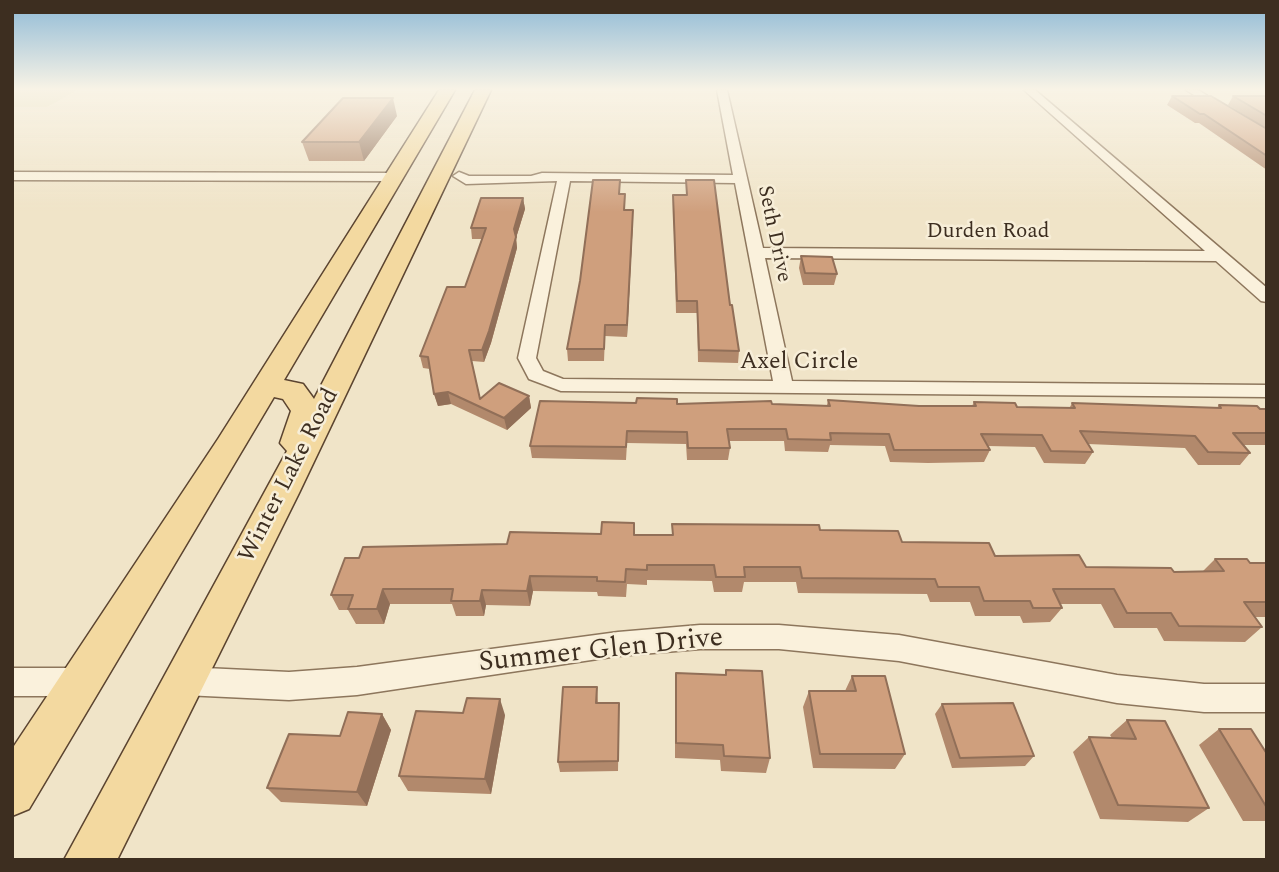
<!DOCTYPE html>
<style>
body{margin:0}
#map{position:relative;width:1279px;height:872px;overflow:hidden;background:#f0e4c8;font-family:Spectral,serif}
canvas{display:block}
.frame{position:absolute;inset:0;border:14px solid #3d2e20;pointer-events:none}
</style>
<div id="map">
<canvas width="1279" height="872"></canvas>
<div class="frame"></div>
</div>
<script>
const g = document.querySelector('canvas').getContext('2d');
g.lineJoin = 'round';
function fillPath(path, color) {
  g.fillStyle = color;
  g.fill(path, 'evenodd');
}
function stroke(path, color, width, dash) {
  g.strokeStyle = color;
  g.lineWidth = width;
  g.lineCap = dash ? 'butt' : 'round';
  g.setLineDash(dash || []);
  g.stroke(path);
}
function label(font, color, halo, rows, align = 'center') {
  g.font = font + ' Spectral,serif';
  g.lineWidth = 5;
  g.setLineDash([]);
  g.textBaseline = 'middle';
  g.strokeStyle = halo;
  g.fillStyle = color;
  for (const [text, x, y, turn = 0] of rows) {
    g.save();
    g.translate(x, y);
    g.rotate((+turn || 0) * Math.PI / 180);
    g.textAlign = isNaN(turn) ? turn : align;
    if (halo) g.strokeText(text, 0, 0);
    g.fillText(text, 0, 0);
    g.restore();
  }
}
fillPath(new Path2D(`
 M12 90H78L47 107H12Z`), '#e6deb5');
const minor = new Path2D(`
 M717 90H727L763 248 1205 251 1024 90H1035L1267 288V302L1261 301 1216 261 765 258 792 381 1267 385V397L561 391 529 379 518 358 557 181 466 184 453 176 459 172 469 176H531L542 173 733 175ZM570 181 735 183 773 381 563 379 543 371 536 358Z
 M1186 90H1198L1267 132V140Z
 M12 172 394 173 400 177 394 181 12 180Z
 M700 625H779L899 635 1117 675 1204 684H1267V712H1204L1117 703 899 661 779 649H700L618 656 357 695 289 700 184 695 174 691 170 681 174 671 184 667 289 672 357 667 618 632Z
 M12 668H81L91 672 95 682 91 692 81 696H12Z`);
const primary = new Path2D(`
 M439 90H455L284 380 303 384 314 399 475 90H491L299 493 117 860H64L287 451 280 443 291 411 283 399 274 397 29 809 12 816V749L218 439Z`);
stroke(minor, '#8d765c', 3);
stroke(primary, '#5b4430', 3);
fillPath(minor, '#faf1dc');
fillPath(primary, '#f3d9a0');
fillPath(new Path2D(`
 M1172 96 1267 129V170L1199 123H1195L1167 105Z
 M1233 96H1267V129L1228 105Z
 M397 116 364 161H309L302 142Z
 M686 180 730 305 739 351 738 363 698 362 697 313H676L673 195H686Z
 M620 194 625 210 633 220 627 337 605 336 604 361H568L567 349Z
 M523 198 525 209 516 238 517 248 491 343 484 362 472 361 480 399 529 396 531 408 507 430 451 404 438 406 434 394 430 369 423 368 420 356 465 287 482 239H472L471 228Z
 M801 256 837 274 834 285H803L799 268Z
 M828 400 919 406H972L974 402 1017 407H1070L1072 403 1217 408 1219 405 1267 409V445H1244L1250 453 1240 465H1198L1185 448 1088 444 1093 452 1085 464 1044 463 1035 447 988 446 990 450 984 462 928 463 890 462 885 446 830 445 828 452 785 451 784 441H729L730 448 728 460H687L686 444 627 443 626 460 532 458 530 446 677 404 827 405Z
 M672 524 820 530 995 556 1086 567 1174 572 1203 571 1215 559 1250 563H1267V617H1255L1262 627 1245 642 1164 641 1157 628H1114L1101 604H1060L1062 608 1050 622 1023 623 1020 616H975L970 602H930L927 594 798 593 796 582H744L742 592H714L712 581 647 580V585L627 584 626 597 598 596 597 592 533 591 530 606 486 605 484 616H456L452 604H390L384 624H356L348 610H339L331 595 359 558 507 544 634 535H672Z
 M726 670 770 758 766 773 721 771 720 760 675 758V690L676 673 725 675Z
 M852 676 905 754 895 769 813 768 803 707 809 691H845Z
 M597 687 598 703 619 714 618 771 560 772 558 762Z
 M942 704 1034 756 1025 766 952 768 935 714Z
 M463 713 505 715 491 794 408 791 399 776Z
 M382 714 391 730 367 806 281 802 267 788 340 736Z
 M1127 720 1209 808 1188 822 1100 819 1073 752 1089 737 1112 738 1110 735Z
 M1219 729 1267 754V821H1243L1199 745Z`), '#b2896c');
fillPath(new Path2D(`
 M393 98 397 116 364 161 359 142Z
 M523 198 525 209 516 238 517 248 491 343 484 362 482 350Z
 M633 210V220L627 337V325Z
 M448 392 451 404 438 406 434 394Z
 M529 396 531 408 507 430 504 418Z
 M530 576 533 591 530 606 527 591Z
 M383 589 390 604 384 624 377 609Z
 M482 590 486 605 484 616 480 601Z
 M500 699 505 715 491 794 485 779Z
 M382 714 391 730 367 806 357 792Z`), '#916f58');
const building = new Path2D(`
 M1172 96H1211L1267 129V156L1204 114H1200Z
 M1233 96H1267V116Z
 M343 98H393L359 142H302Z
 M593 180H620L619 194H625L624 210H633L627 325H605L604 349H567L580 281Z
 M686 180H714L730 305H732L739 351 699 350 697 301H677L673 195H687Z
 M481 198H523L514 229 516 237 489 331 482 350H469L480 399 499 383 529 396 504 418 448 392 434 394 428 357 420 356 447 287H465L486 228H471Z
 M801 256 832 257 837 274 805 273Z
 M637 398 677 399V404L771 401 772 404 830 406 828 400 919 406H976L974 402 1015 403 1017 407 1075 408 1072 403 1221 408 1219 405 1257 406 1260 409H1267V433H1233L1250 453 1208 452 1195 436 1080 431 1093 452 1051 451 1042 435 981 434 990 450H894L889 434 830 433 831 440 788 439 786 429H727L730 448H688L687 432 627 431 626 447 530 446 540 401 636 403Z
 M602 522 634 523V535H673L672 524 819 525 820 530 898 531 902 542 989 543 995 556 1079 555 1086 567 1171 568 1174 572 1224 571 1215 559H1247L1250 563H1267V602H1244L1262 627 1179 626 1171 613H1127L1114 589H1053L1062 608H1033L1030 601H984L979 587H938L935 579 802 578 800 567H744L745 577H716L714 565H647V570L626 569 625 582 597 581V577L530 576 527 591 482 590 480 601H451L453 589H383L377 609H348L353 595H331L345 558H359L363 547 507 544 510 532 601 534Z
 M726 670 762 671 770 758 724 756 723 745 676 743V673L726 675Z
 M852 676H885L905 754H820L809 691H856Z
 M563 687H597L596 703H619L618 761 558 762Z
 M467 698 500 699 485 779 399 776 416 711 463 713Z
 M1013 703 1034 756 960 758 942 704Z
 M348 712 382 714 357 792 267 788 289 734 340 736Z
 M1127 720 1165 721 1209 808 1118 805 1089 737 1136 739Z
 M1219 729H1251L1267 754V808Z`);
fillPath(building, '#cf9f7d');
stroke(building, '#916f58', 2);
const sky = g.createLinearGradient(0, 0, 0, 212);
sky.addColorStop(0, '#8fbad6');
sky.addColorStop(0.42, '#f8f3e6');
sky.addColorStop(1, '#f8f3e600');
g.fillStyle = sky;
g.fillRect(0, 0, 1279, 212);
label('21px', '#3d2e20', '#f7eed8', [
 ["Durden Road",988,233],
 ["Seth Drive",773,234,78]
]);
label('24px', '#3d2e20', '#f7eed8', [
 ["Axel Circle",799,363],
 ["Winter Lake Road",290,476,-63]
]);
label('28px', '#3d2e20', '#f7eed8', [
 ["Summer Glen Drive",601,652,-6]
]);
</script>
